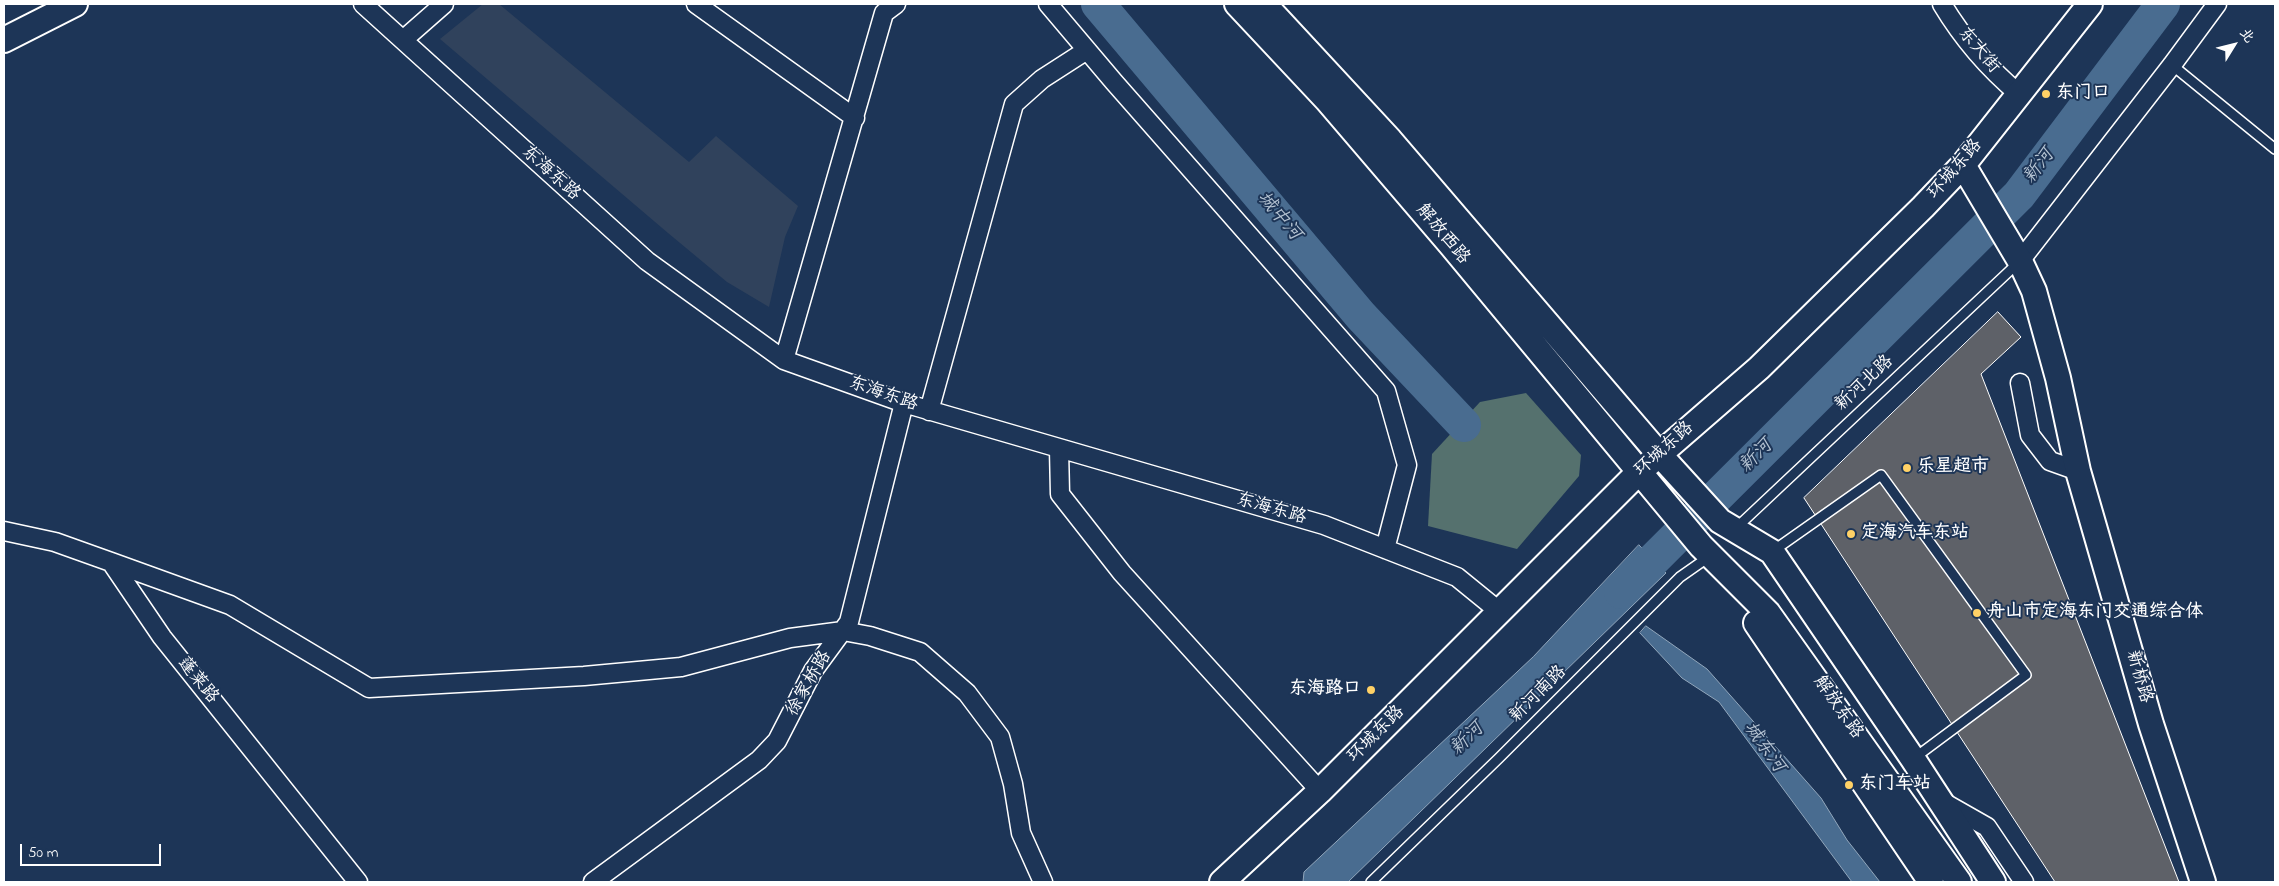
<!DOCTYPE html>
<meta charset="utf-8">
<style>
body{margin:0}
#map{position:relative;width:2279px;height:886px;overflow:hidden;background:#1d3557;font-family:"Indie Flower","LXGW WenKai TC",sans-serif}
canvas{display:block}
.frame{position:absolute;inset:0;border:5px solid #fff;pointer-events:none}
.north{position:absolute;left:2209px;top:20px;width:50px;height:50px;-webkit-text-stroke:4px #1d3557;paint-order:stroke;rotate:54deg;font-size:14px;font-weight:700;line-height:20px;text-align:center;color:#fff}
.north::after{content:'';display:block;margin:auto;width:18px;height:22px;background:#fff;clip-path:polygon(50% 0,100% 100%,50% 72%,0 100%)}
.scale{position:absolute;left:20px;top:844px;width:141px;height:22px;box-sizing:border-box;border:2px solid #fff;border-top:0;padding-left:6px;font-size:15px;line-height:18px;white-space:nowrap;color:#fff;-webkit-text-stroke:4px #1d3557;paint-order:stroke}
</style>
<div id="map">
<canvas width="2279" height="886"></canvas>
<div class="frame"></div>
<div class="north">北</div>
<div class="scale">50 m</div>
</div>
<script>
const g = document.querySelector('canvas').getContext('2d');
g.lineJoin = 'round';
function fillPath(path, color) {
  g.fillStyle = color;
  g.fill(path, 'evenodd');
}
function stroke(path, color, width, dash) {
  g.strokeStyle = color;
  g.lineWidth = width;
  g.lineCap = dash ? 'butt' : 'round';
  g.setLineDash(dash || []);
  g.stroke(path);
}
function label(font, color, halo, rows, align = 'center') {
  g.font = font + ' "Indie Flower","LXGW WenKai TC",sans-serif';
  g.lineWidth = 4;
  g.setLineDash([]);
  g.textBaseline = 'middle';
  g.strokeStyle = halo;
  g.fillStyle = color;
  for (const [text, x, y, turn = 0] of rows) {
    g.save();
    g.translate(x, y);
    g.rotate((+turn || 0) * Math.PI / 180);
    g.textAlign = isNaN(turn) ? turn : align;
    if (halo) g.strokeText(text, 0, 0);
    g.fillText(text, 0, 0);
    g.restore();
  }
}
fillPath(new Path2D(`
 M483 4H499L689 162 716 136 798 206 785 237 769 307 727 282 668 233 440 39Z`), '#30425c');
fillPath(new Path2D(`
 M1526 393 1581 455 1579 476 1517 549 1428 526 1432 454 1480 402Z`), '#55716e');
const water = new Path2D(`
 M1639 545 1666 573 1348 882H1303L1304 872 1533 657Z
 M1646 626 1707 669 1821 798 1847 840 1880 882H1852L1719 702 1682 678 1640 633Z`);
fillPath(water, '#496c90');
stroke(water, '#92a7bc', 1);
stroke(new Path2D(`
 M1098 4 1361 316 1464 425
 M1621 592 2019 195 2163 4`), '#496c90', 34);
const building = new Path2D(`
 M1998 312 2021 337 1981 374 2179 882H2055L1804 498Z`);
fillPath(building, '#5e6168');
stroke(building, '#fff', 1);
const lane = new Path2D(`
 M2172 65 2275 149
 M1735 529 2019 262
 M1773 551 1881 475 2026 675 1913 759
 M1371 882 1499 758 1680 577 1710 556`);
const street = new Path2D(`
 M363 4 647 261 784 360 904 403 1324 525 1457 577 1500 612
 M696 4 855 118
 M1048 4 1114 82 1386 391 1407 465 1385 549
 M1942 4C1963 39 1988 68 2019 94
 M403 40 444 4
 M2020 261 2172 65 2217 4
 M784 360 884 13 896 4
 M2020 383 2030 435 2050 461 2078 471
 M929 411 1014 104 1042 79 1087 50
 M1059 449 1060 494 1122 573 1320 791
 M4 531 55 542 111 562 162 637 358 882
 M111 562 230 605 369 688 584 676 681 667 790 638 843 631 870 636 920 652 967 693 1000 737 1013 784 1021 833 1043 882
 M1943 802 1987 827 2024 882
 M593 882 759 760 777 741 813 671 849 622 904 403`);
const secondary = new Path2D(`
 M1237 4 1327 100 1451 245 1701 546 1768 613 1959 882
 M1264 4 1390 140 1659 454 1720 521 1772 552 1913 759 1993 882
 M4 40 75 4
 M1963 165 2020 261 2034 291 2058 378 2078 471 2151 724 2203 882
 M1756 623 1931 882
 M1222 882 1320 791 1638 473 1759 368 1923 207 1963 165 2090 4`);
stroke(lane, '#fff', 12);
stroke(street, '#fff', 21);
stroke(secondary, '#fff', 28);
stroke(lane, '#1d3557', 9);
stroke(street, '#1d3557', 18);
stroke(secondary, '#1d3557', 24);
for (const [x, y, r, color] of [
 [2046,94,5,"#ffd166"],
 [1907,468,5,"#ffd166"],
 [1851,534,5,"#ffd166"],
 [1977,613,5,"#ffd166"],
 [1371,690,5,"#ffd166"],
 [1849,785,5,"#ffd166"]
]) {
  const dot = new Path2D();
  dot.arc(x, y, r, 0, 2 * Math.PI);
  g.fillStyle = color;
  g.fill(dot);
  stroke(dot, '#1d3557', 2);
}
label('18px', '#fff', '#1d3557', [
 ["东大街",1978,51,50],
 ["环城东路",1956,170,-49],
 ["东海东路",550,174,42],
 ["解放西路",1442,235,50],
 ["新河北路",1865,384,-43],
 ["东海东路",883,395,19],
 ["环城东路",1665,450,-42],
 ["东海东路",1271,510,16],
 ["新桥路",2138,677,74],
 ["蓬莱路",197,681,51],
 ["徐家桥路",810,684,-60],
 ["新河南路",1539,695,-45],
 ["解放东路",1837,708,55],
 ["环城东路",1377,735,-45]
]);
label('bold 18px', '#fff', '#1d3557', [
 ["东门口",2056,94],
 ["乐星超市",1917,468],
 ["定海汽车东站",1861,534],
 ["舟山市定海东门交通综合体",1987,613],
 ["东海路口",1361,690,"right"],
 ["东门车站",1859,785]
], 'left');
label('italic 19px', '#b6c4d3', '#1d3557', [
 ["新河",2040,167,-53],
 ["城中河",1278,217,50],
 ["新河",1757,457,-45],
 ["新河",1468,740,-44],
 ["城东河",1763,748,55]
]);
</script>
